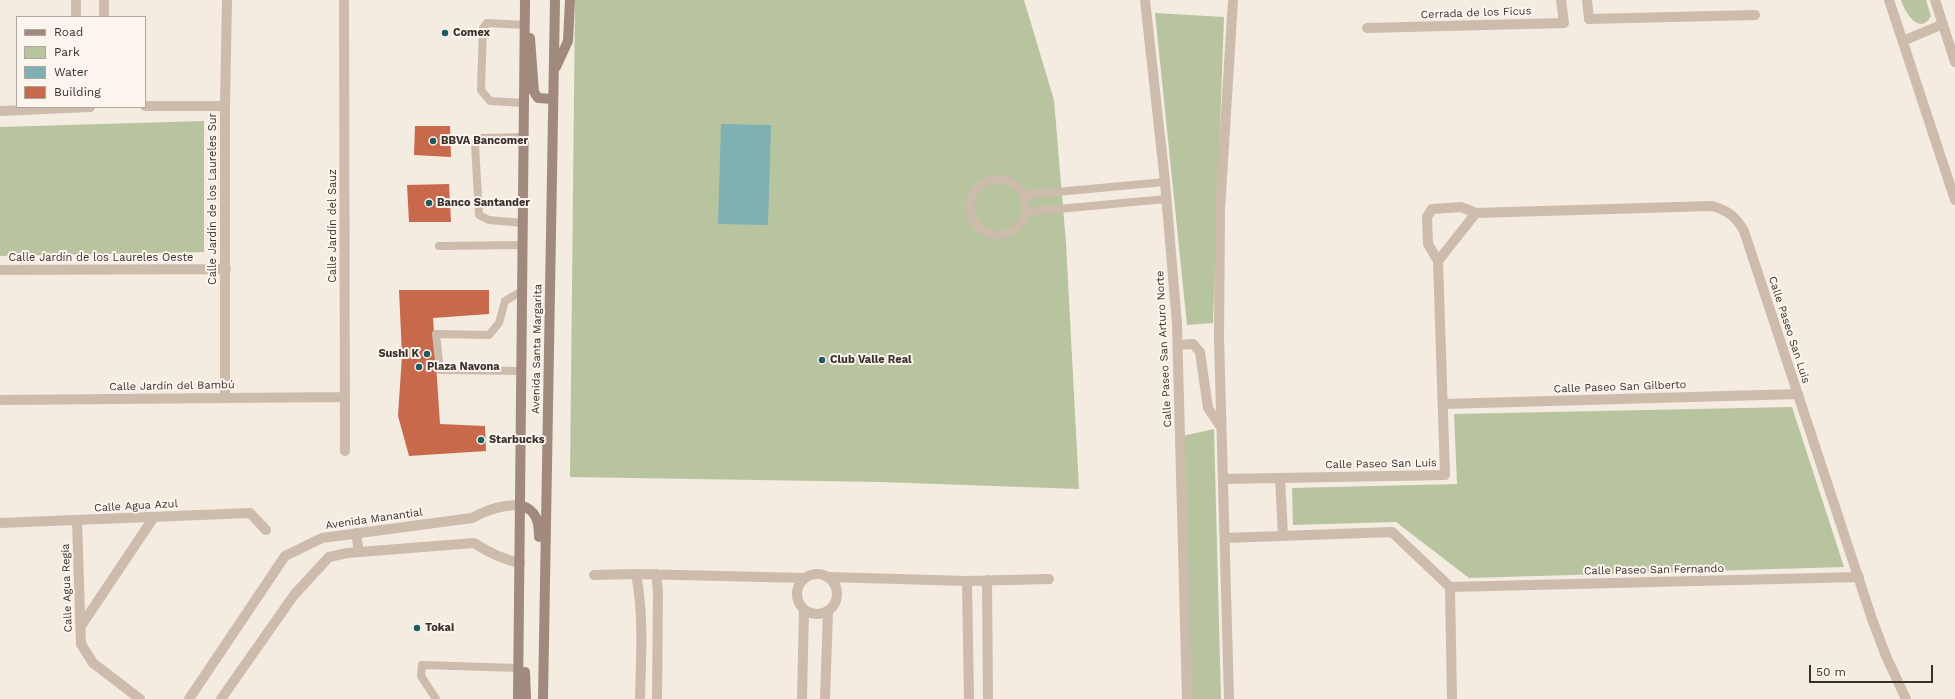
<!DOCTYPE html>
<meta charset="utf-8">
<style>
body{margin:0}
#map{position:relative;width:1955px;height:699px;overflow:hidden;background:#f4ebe1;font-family:"Work Sans",sans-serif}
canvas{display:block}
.legend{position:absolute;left:16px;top:16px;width:130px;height:92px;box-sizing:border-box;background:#fbf5ee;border:1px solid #aea6a0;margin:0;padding:5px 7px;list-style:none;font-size:12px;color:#3b302b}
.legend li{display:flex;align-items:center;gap:8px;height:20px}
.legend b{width:20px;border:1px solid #aea6a0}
.scale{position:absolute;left:1809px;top:665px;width:124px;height:18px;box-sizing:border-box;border:2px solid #3b302b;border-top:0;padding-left:5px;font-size:12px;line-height:14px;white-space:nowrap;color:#3b302b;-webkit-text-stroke:3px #fbf5ee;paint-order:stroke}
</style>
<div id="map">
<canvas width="1955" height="699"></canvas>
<ul class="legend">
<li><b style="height:5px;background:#a18a7d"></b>Road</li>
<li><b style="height:11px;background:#b8c4a0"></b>Park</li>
<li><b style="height:11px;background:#7fb0b2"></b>Water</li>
<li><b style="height:11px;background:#c8694b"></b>Building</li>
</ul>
<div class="scale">50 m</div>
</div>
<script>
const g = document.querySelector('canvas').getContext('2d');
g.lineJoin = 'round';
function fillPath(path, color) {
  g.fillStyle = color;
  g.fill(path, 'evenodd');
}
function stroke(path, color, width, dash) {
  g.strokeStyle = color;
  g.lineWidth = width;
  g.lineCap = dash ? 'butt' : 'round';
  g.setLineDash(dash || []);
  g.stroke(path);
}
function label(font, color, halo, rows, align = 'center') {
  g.font = font + ' "Work Sans",sans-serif';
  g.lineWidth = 4;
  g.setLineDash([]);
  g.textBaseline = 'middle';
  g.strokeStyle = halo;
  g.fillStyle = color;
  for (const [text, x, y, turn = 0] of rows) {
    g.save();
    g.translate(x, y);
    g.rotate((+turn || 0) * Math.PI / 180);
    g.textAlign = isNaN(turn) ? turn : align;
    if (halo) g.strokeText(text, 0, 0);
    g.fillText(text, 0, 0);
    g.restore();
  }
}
fillPath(new Path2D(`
 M575 0H1024L1054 100 1066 243 1079 489 881 482 570 477Z
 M1901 0H1926L1931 16C1920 36 1905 13 1901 0Z
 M1155 13 1224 17 1213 323 1187 325Z
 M204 121V252L0 256V127Z
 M1792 407 1844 567 1469 578 1396 522 1293 525 1292 488 1457 484 1454 414Z
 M1214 429 1221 699H1190L1182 436Z`), '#b8c4a0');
fillPath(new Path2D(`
 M721 124 771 125 768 225 718 224Z`), '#7fb0b2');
fillPath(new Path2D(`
 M415 126H450L451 157 414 155Z
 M449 184 451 222H409L407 185Z
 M399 290H489V314L433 318 440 424 485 426 486 451 409 456 398 416 402 355Z`), '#c8694b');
stroke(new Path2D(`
 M524 103 490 101 481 90 483 28 487 23 525 25
 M970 207a28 28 0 1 1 56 0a28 28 0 1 1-56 0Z
 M1024 195 1165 182
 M1026 212 1166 199
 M523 223 489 220 479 215 475 144 481 138 523 137
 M439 246 522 245
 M521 371 440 370 436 334 489 335 499 323 505 301 522 291
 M436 699 421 676 422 665 519 668`), '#cdbbac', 8);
stroke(new Path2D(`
 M344 0 345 451
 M1145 0 1165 182 1177 324 1187 699
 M1587 0 1589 19 1755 15
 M1889 0 1955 200
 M1935 0 1955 62
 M76 17V0
 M104 17V0
 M1367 28 1564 23 1561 0
 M1903 41 1943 24
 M145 106H225
 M0 111 90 107
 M1438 261 1476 213
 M0 270 226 269
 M1178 345 1193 344 1200 352 1208 408 1221 427
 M225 398V106L227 0
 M0 400 345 397
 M1443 404 1798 394
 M1280 478 1283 536
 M1223 479 1445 475 1438 261 1428 244 1427 217 1432 209 1461 207 1476 213 1712 206C1729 211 1736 217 1744 231L1872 619 1886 656 1906 699
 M77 521 81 644 93 663 140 699
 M0 523 250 513 266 530
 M356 533 359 552
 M1225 538 1392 532 1450 587 1452 699
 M797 594a20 20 0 1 1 40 0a20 20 0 1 1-40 0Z
 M636 574C644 615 641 657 640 699
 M656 574 658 591 657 699
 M594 575 636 574 805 578
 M829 577 967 581 1049 579
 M987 580 988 699
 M967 581 969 699
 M1450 587 1859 577
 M81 626 154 517
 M189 699 285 556 322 538 472 518C489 509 502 505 520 505
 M221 699 294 595 329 557 347 553 474 543C489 553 502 559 520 563
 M802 699 804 610
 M825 699 828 612
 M1229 699 1219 338 1220 210 1233 0`), '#cdbbac', 10);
stroke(new Path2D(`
 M530 38 534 92 538 98 553 99
 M556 67 568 41 570 0
 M520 505C537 510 539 522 539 537
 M525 672 526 699
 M518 699 525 0
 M543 699 555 0`), '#a18a7d', 10);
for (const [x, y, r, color] of [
 [445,33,4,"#1f5a5e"],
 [433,141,4,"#1f5a5e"],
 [429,203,4,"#1f5a5e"],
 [427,354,4,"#1f5a5e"],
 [822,360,4,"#1f5a5e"],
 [419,367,4,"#1f5a5e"],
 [481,440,4,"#1f5a5e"],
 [417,628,4,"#1f5a5e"]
]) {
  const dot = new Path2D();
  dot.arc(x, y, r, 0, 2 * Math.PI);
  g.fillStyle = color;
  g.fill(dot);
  stroke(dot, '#fbf5ee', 1.5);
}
label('11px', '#3b302b', '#fbf5ee', [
 ["Cerrada de los Ficus",1476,13,-2],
 ["Calle Jardín de los Laureles Sur",213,199,-90],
 ["Calle Jardín del Sauz",333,226,-90],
 ["Calle Jardín de los Laureles Oeste",101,258],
 ["Calle Paseo San Luis",1789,330,72],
 ["Avenida Santa Margarita",537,349,-89],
 ["Calle Paseo San Arturo Norte",1164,349,-93],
 ["Calle Jardín del Bambú",172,386,-1],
 ["Calle Paseo San Gilberto",1620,387,-2],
 ["Calle Paseo San Luis",1381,464,-1],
 ["Calle Agua Azul",136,506,-3],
 ["Avenida Manantial",374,519,-8],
 ["Calle Paseo San Fernando",1654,570,-1],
 ["Calle Agua Regia",67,588,-92]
]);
label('bold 11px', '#3b302b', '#fbf5ee', [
 ["Comex",453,33],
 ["BBVA Bancomer",441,141],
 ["Banco Santander",437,203],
 ["Sushi K",419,354,"right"],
 ["Club Valle Real",830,360],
 ["Plaza Navona",427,367],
 ["Starbucks",489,440],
 ["Tokai",425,628]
], 'left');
</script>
